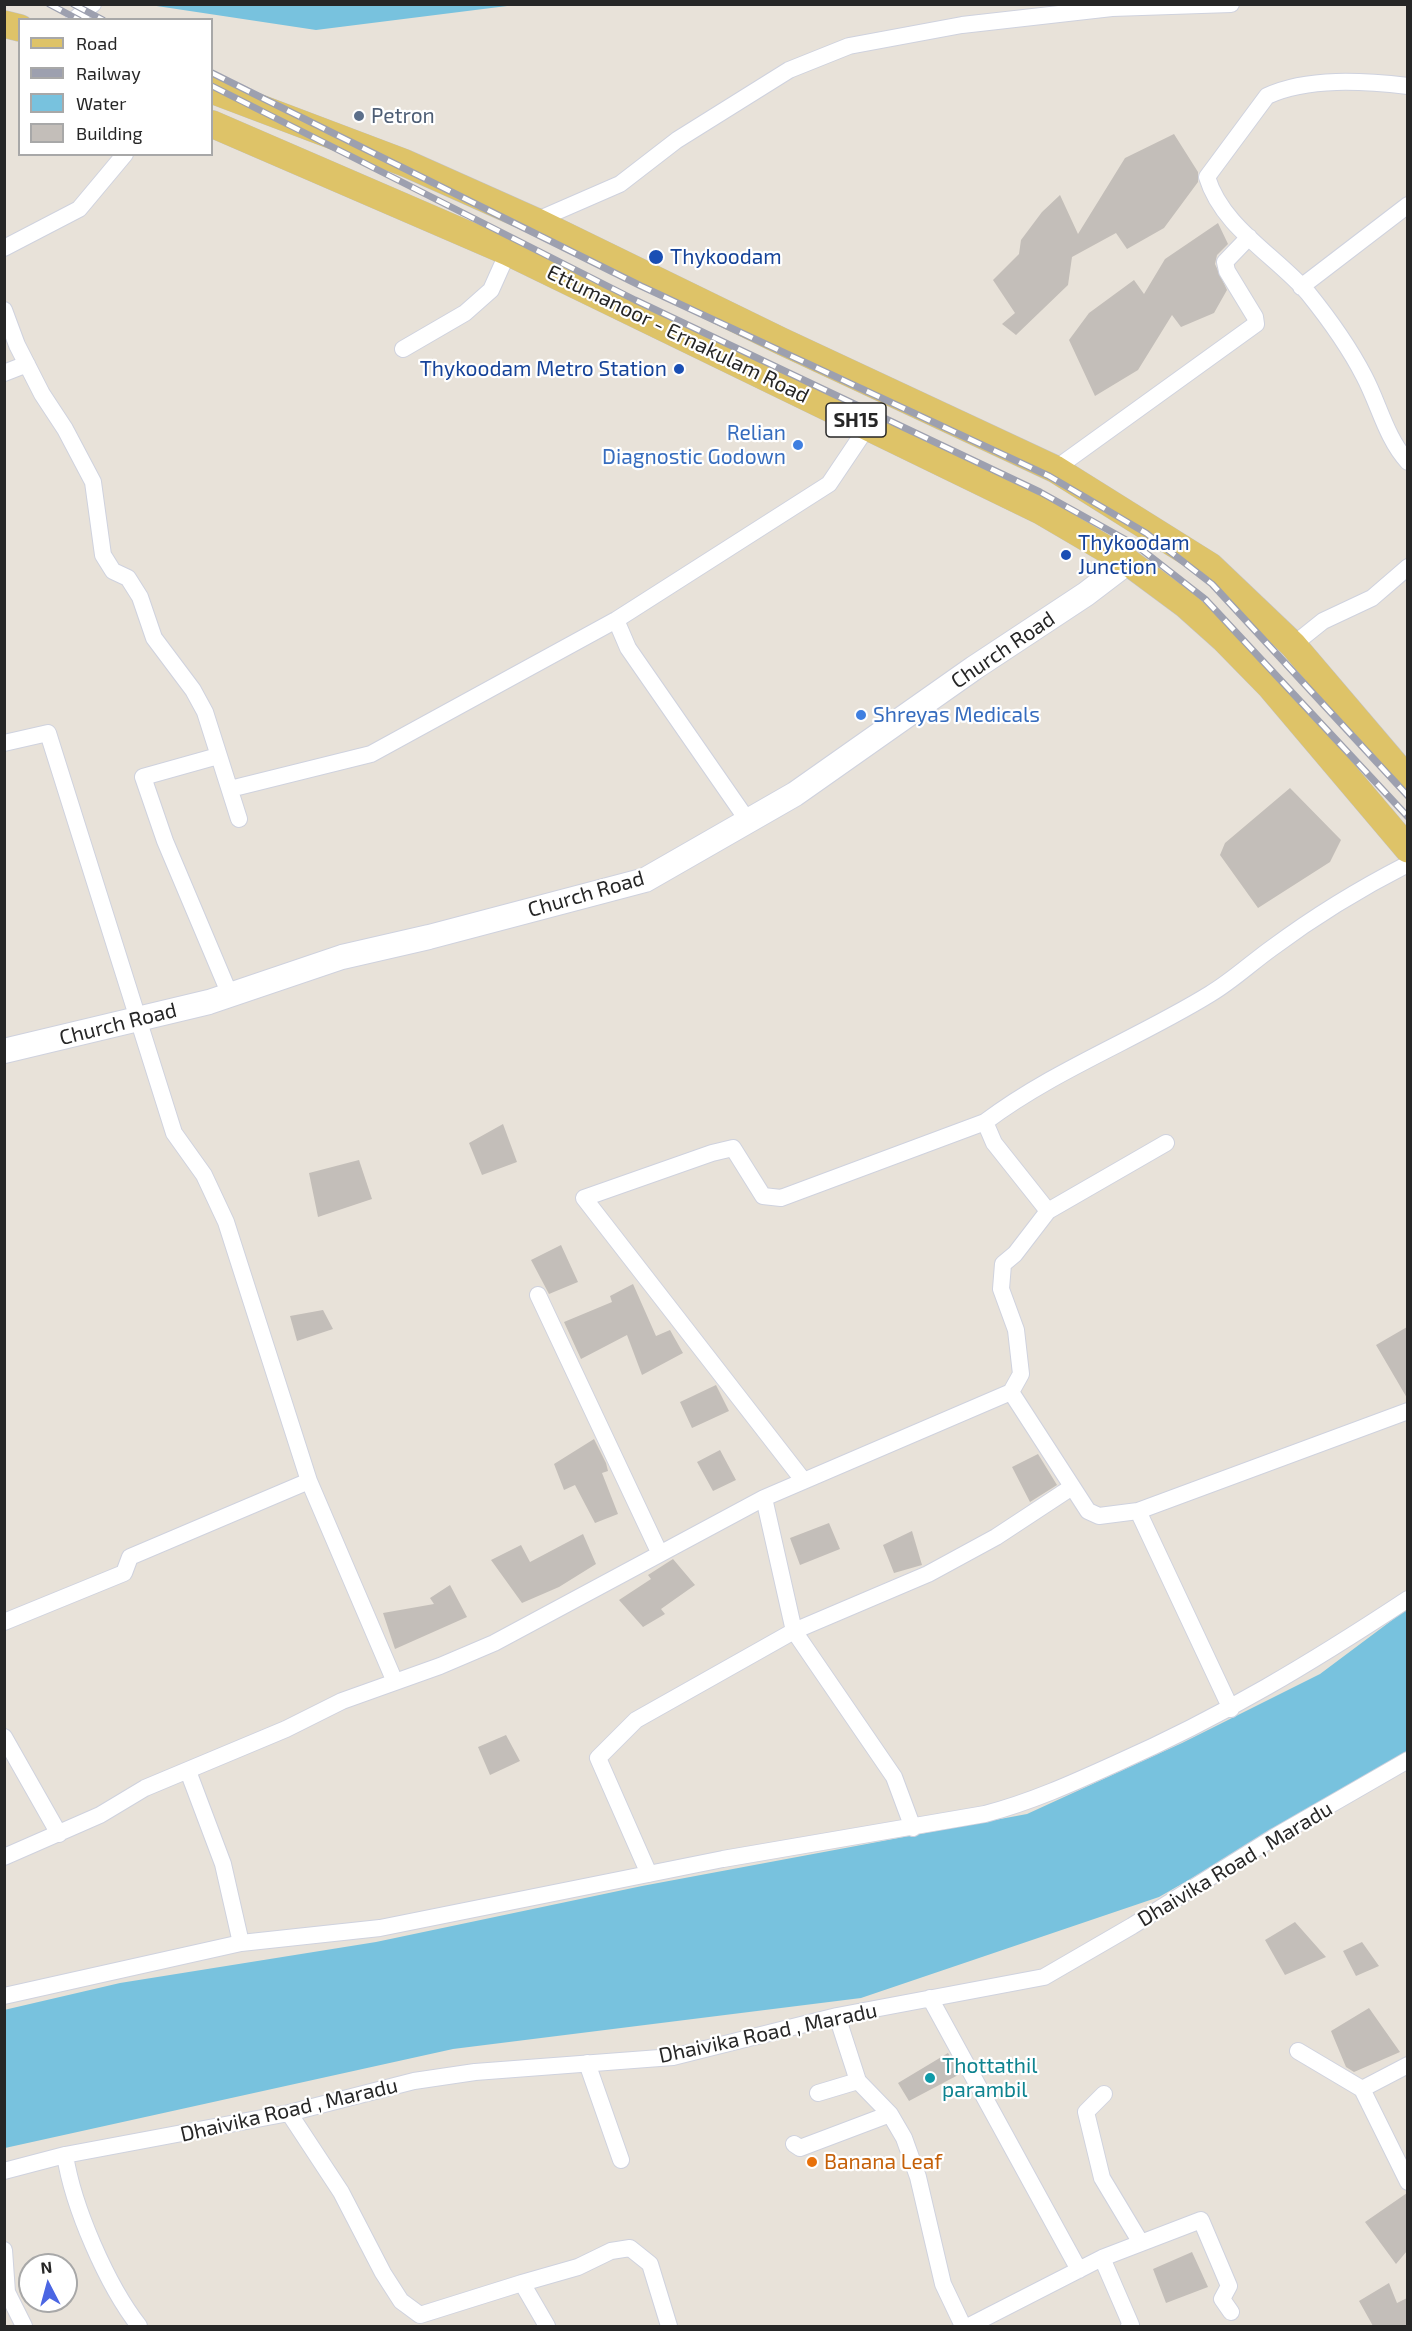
<!DOCTYPE html>
<style>
body{margin:0}
#map{position:relative;width:1412px;height:2331px;overflow:hidden;background:#e8e2d9;font-family:"Exo 2",sans-serif}
canvas{display:block}
.frame{position:absolute;inset:0;border:6px solid #262626;pointer-events:none}
.legend{position:absolute;left:18px;top:18px;width:195px;height:138px;box-sizing:border-box;background:#fff;border:2px solid #a8a8a8;margin:0;padding:8px 10px;list-style:none;font-size:18px;color:#262626}
.legend li{display:flex;align-items:center;gap:12px;height:30px}
.legend b{width:30px;border:2px solid #a8a8a8}
.north{position:absolute;left:18px;top:2253px;width:60px;height:60px;box-sizing:border-box;background:#fff;border:2px solid #a8a8a8;border-radius:50%;rotate:354deg;font-size:16px;font-weight:700;line-height:24px;text-align:center;color:#262626}
.north::after{content:'';display:block;margin:auto;width:21px;height:27px;background:#4b66e3;clip-path:polygon(50% 0,100% 100%,50% 72%,0 100%)}
</style>
<div id="map">
<canvas width="1412" height="2331"></canvas>
<div class="frame"></div>
<ul class="legend">
<li><b style="height:8px;background:#dec368"></b>Road</li>
<li><b style="height:8px;background:#9da0af"></b>Railway</li>
<li><b style="height:16px;background:#78c2de"></b>Water</li>
<li><b style="height:16px;background:#c3beb9"></b>Building</li>
</ul>
<div class="north">N</div>
</div>
<script>
const g = document.querySelector('canvas').getContext('2d');
g.lineJoin = 'round';
function fillPath(path, color) {
  g.fillStyle = color;
  g.fill(path, 'evenodd');
}
function stroke(path, color, width, dash) {
  g.strokeStyle = color;
  g.lineWidth = width;
  g.lineCap = dash ? 'butt' : 'round';
  g.setLineDash(dash || []);
  g.stroke(path);
}
function label(font, color, halo, rows, align = 'center') {
  g.font = font + ' "Exo 2",sans-serif';
  g.lineWidth = 4.5;
  g.setLineDash([]);
  g.textBaseline = 'middle';
  g.strokeStyle = halo;
  g.fillStyle = color;
  for (const [text, x, y, turn = 0] of rows) {
    g.save();
    g.translate(x, y);
    g.rotate((+turn || 0) * Math.PI / 180);
    g.textAlign = isNaN(turn) ? turn : align;
    if (halo) g.strokeText(text, 0, 0);
    g.fillText(text, 0, 0);
    g.restore();
  }
}
fillPath(new Path2D(`
 M150 5H515L316 30Z
 M1407 1609V1755L1159 1897 861 1998 453 2049 5 2148 4 2010 120 1983 376 1942 642 1886 1027 1814 1182 1743 1320 1674Z`), '#78c2de');
fillPath(new Path2D(`
 M1174 134 1198 172V182L1164 228 1127 249 1116 233 1072 257 1068 285 1016 335 1002 324 1015 313 993 280 1019 254 1021 240 1042 212 1060 195 1078 234 1125 158Z
 M1218 223 1228 244 1217 255 1215 264 1227 290 1214 313 1181 327 1172 315 1138 370 1095 396 1069 340 1089 313 1134 280 1144 294 1165 259Z
 M1290 788 1341 840 1330 862 1258 908 1220 855 1225 843Z
 M503 1124 517 1162 482 1175 469 1143Z
 M359 1160 372 1199 318 1217 309 1173Z
 M561 1245 578 1282 549 1294 531 1260Z
 M633 1284 656 1336 670 1330 683 1353 642 1375 627 1335 581 1359 564 1322 612 1302 610 1296Z
 M323 1310 333 1329 297 1341 290 1316Z
 M1407 1327V1398L1376 1345Z
 M716 1385 729 1411 692 1428 680 1402Z
 M594 1439 606 1463 608 1471 602 1473 618 1514 595 1523 575 1485 564 1490 554 1464Z
 M720 1450 736 1480 713 1491 697 1462Z
 M1038 1454 1057 1485 1030 1502 1012 1467Z
 M829 1523 840 1549 800 1565 790 1538Z
 M912 1531 922 1565 894 1573 883 1545Z
 M583 1534 596 1564 559 1587 522 1603 491 1560 521 1545 530 1562Z
 M673 1559 695 1585 661 1609 665 1614 643 1627 619 1600 651 1579 648 1575Z
 M450 1585 467 1617 395 1649 383 1613 434 1604 430 1598Z
 M506 1735 520 1761 490 1775 478 1747Z
 M1295 1922 1326 1957 1285 1975 1265 1940Z
 M1362 1942 1379 1966 1356 1976 1343 1951Z
 M1369 2008 1400 2052 1354 2072 1346 2067 1331 2031Z
 M948 2053 960 2074 909 2101 898 2083Z
 M1407 2193V2251L1396 2264 1365 2222Z
 M1192 2252 1208 2287 1166 2303 1153 2269Z
 M1389 2283 1397 2303 1407 2298V2326H1373L1359 2301Z`), '#c3beb9');
const street = new Path2D(`
 M74 20 93 4
 M1408 86C1364 81 1308 77 1267 96L1207 177C1222 227 1275 255 1308 293 1329 319 1349 347 1364 376 1379 404 1386 438 1408 462
 M535 221 620 184 677 140 789 70 849 46 962 25 1112 8 1231 4
 M4 248 79 209 125 154
 M1301 287 1408 205
 M4 310 17 345 42 394 65 429 93 482 103 555 113 571 128 578 140 597 154 638 193 690 205 712 239 819
 M403 349 465 313 491 290 508 252
 M4 373 27 364
 M1055 469 1256 324 1255 317 1227 271 1225 262 1249 237
 M616 620 628 648 748 821
 M1293 645 1323 621 1372 598 1408 567
 M4 743 48 733 174 1133 204 1175 226 1222 309 1481 395 1682
 M218 756 143 777 165 841 230 995
 M230 789 371 754 616 620 829 484 868 426
 M1048 1211 1166 1143
 M538 1295 659 1552
 M1011 1392 1088 1511 1099 1516 1138 1511 1231 1709
 M803 1480 584 1198 712 1153 733 1148 763 1196 781 1198 985 1122
 M764 1498 794 1631 894 1777 913 1828
 M1138 1511 1408 1411
 M4 1622 124 1573 130 1557 309 1481
 M4 1737 59 1834
 M188 1771 223 1864 241 1943
 M4 1857 100 1815 145 1788 286 1729 342 1701 440 1666 494 1643 764 1498 1011 1392 1021 1374 1016 1330 1001 1289 1003 1264 1015 1254 1048 1211 994 1143 985 1122C1054 1070 1137 1039 1210 994 1232 981 1251 963 1272 948 1315 916 1361 888 1408 864
 M649 1874 598 1758 636 1720 794 1631 928 1574 996 1537 1072 1487
 M4 1996 241 1943 380 1928 723 1859 985 1814C1031 1802 1073 1783 1117 1763 1223 1716 1311 1663 1408 1599
 M930 1998 1079 2270
 M837 2016 858 2081 890 2114 904 2138 918 2177 943 2284 963 2326
 M1298 2051 1362 2089
 M587 2063 621 2160
 M1362 2089 1408 2182
 M1362 2089 1408 2065
 M818 2093 858 2081
 M1104 2094 1086 2112 1102 2178 1141 2243
 M289 2113 341 2192 383 2273 401 2301 420 2315 522 2283
 M794 2144 800 2148 890 2114
 M65 2155C73 2207 107 2285 139 2326
 M4 2171 65 2155 289 2113 414 2081 475 2072 673 2057 837 2016 1044 1977 1132 1926 1276 1836 1408 1760
 M4 2250 7 2292 24 2326
 M1102 2258 1131 2325 1129 2326
 M547 2326 522 2283 578 2267 611 2251 630 2248 650 2264 669 2326
 M969 2326 1102 2258 1201 2220 1229 2286 1222 2299 1231 2312`);
const secondary = new Path2D(`
 M4 1051 209 1002 342 957 429 937 645 880 795 794 974 668 1086 594 1128 562`);
const primary = new Path2D(`
 M4 24 20 28
 M212 90 405 163 535 221 781 341 1055 469 1210 566 1293 645 1408 780
 M212 124 508 252 1041 511 1128 562 1186 605 1224 639 1270 686 1408 849`);
stroke(street, '#cfd2de', 18);
stroke(secondary, '#cfd2de', 26);
stroke(primary, '#c2c2c2', 28);
stroke(street, '#fff', 16);
stroke(secondary, '#fff', 24);
stroke(primary, '#dec368', 27);
const rail = new Path2D(`
 M49 4 79 20
 M73 4 103 20
 M212 73 641 286 1049 476 1146 533 1212 584 1408 796
 M212 86 635 300 1040 492 1137 546 1205 599 1408 817`);
stroke(rail, '#9da0af', 7);
stroke(rail, '#fff', 4.5, [14]);
for (const [x, y, r, color] of [
 [359,116,6,"#5c6f8a"],
 [656,257,8,"#1a4fb4"],
 [679,369,6,"#1a4fb4"],
 [798,445,6,"#3f7fe0"],
 [1066,555,6,"#1a4fb4"],
 [861,715,6,"#3f7fe0"],
 [930,2078,6,"#0f9aa8"],
 [812,2162,6,"#e8710a"]
]) {
  const dot = new Path2D();
  dot.arc(x, y, r, 0, 2 * Math.PI);
  g.fillStyle = color;
  g.fill(dot);
  stroke(dot, '#fff', 2);
}
for (const [x, y, w] of [
 [856,420,60]
]) {
  const box = new Path2D();
  box.roundRect(x - w / 2, y - 17, w, 34, 4.5);
  g.fillStyle = '#fff';
  g.fill(box);
  stroke(box, '#262626', 1.5);
}
label('bold 20px', '#262626', null, [
 ["SH15",856,420]
]);
label('21px', '#4e5e75', '#fff', [
 ["Petron",371,116]
], 'left');
label('21px', '#164399', '#fff', [
 ["Thykoodam",670,257],
 ["Thykoodam Metro Station",667,369,"right"],
 ["Thykoodam",1078,543],
 ["Junction",1078,567]
], 'left');
label('21px', '#262626', '#fff', [
 ["Ettumanoor - Ernakulam Road",678,334,26],
 ["Church Road",1003,650,-34],
 ["Church Road",586,894,-16],
 ["Church Road",118,1024,-14],
 ["Dhaivika Road , Maradu",1235,1864,-31],
 ["Dhaivika Road , Maradu",768,2033,-12],
 ["Dhaivika Road , Maradu",289,2110,-13]
]);
label('21px', '#366cbe', '#fff', [
 ["Relian",786,433],
 ["Diagnostic Godown",786,457],
 ["Shreyas Medicals",873,715,"left"]
], 'right');
label('21px', '#0d838f', '#fff', [
 ["Thottathil",942,2066],
 ["parambil",942,2090]
], 'left');
label('21px', '#c56008', '#fff', [
 ["Banana Leaf",824,2162]
], 'left');
</script>
